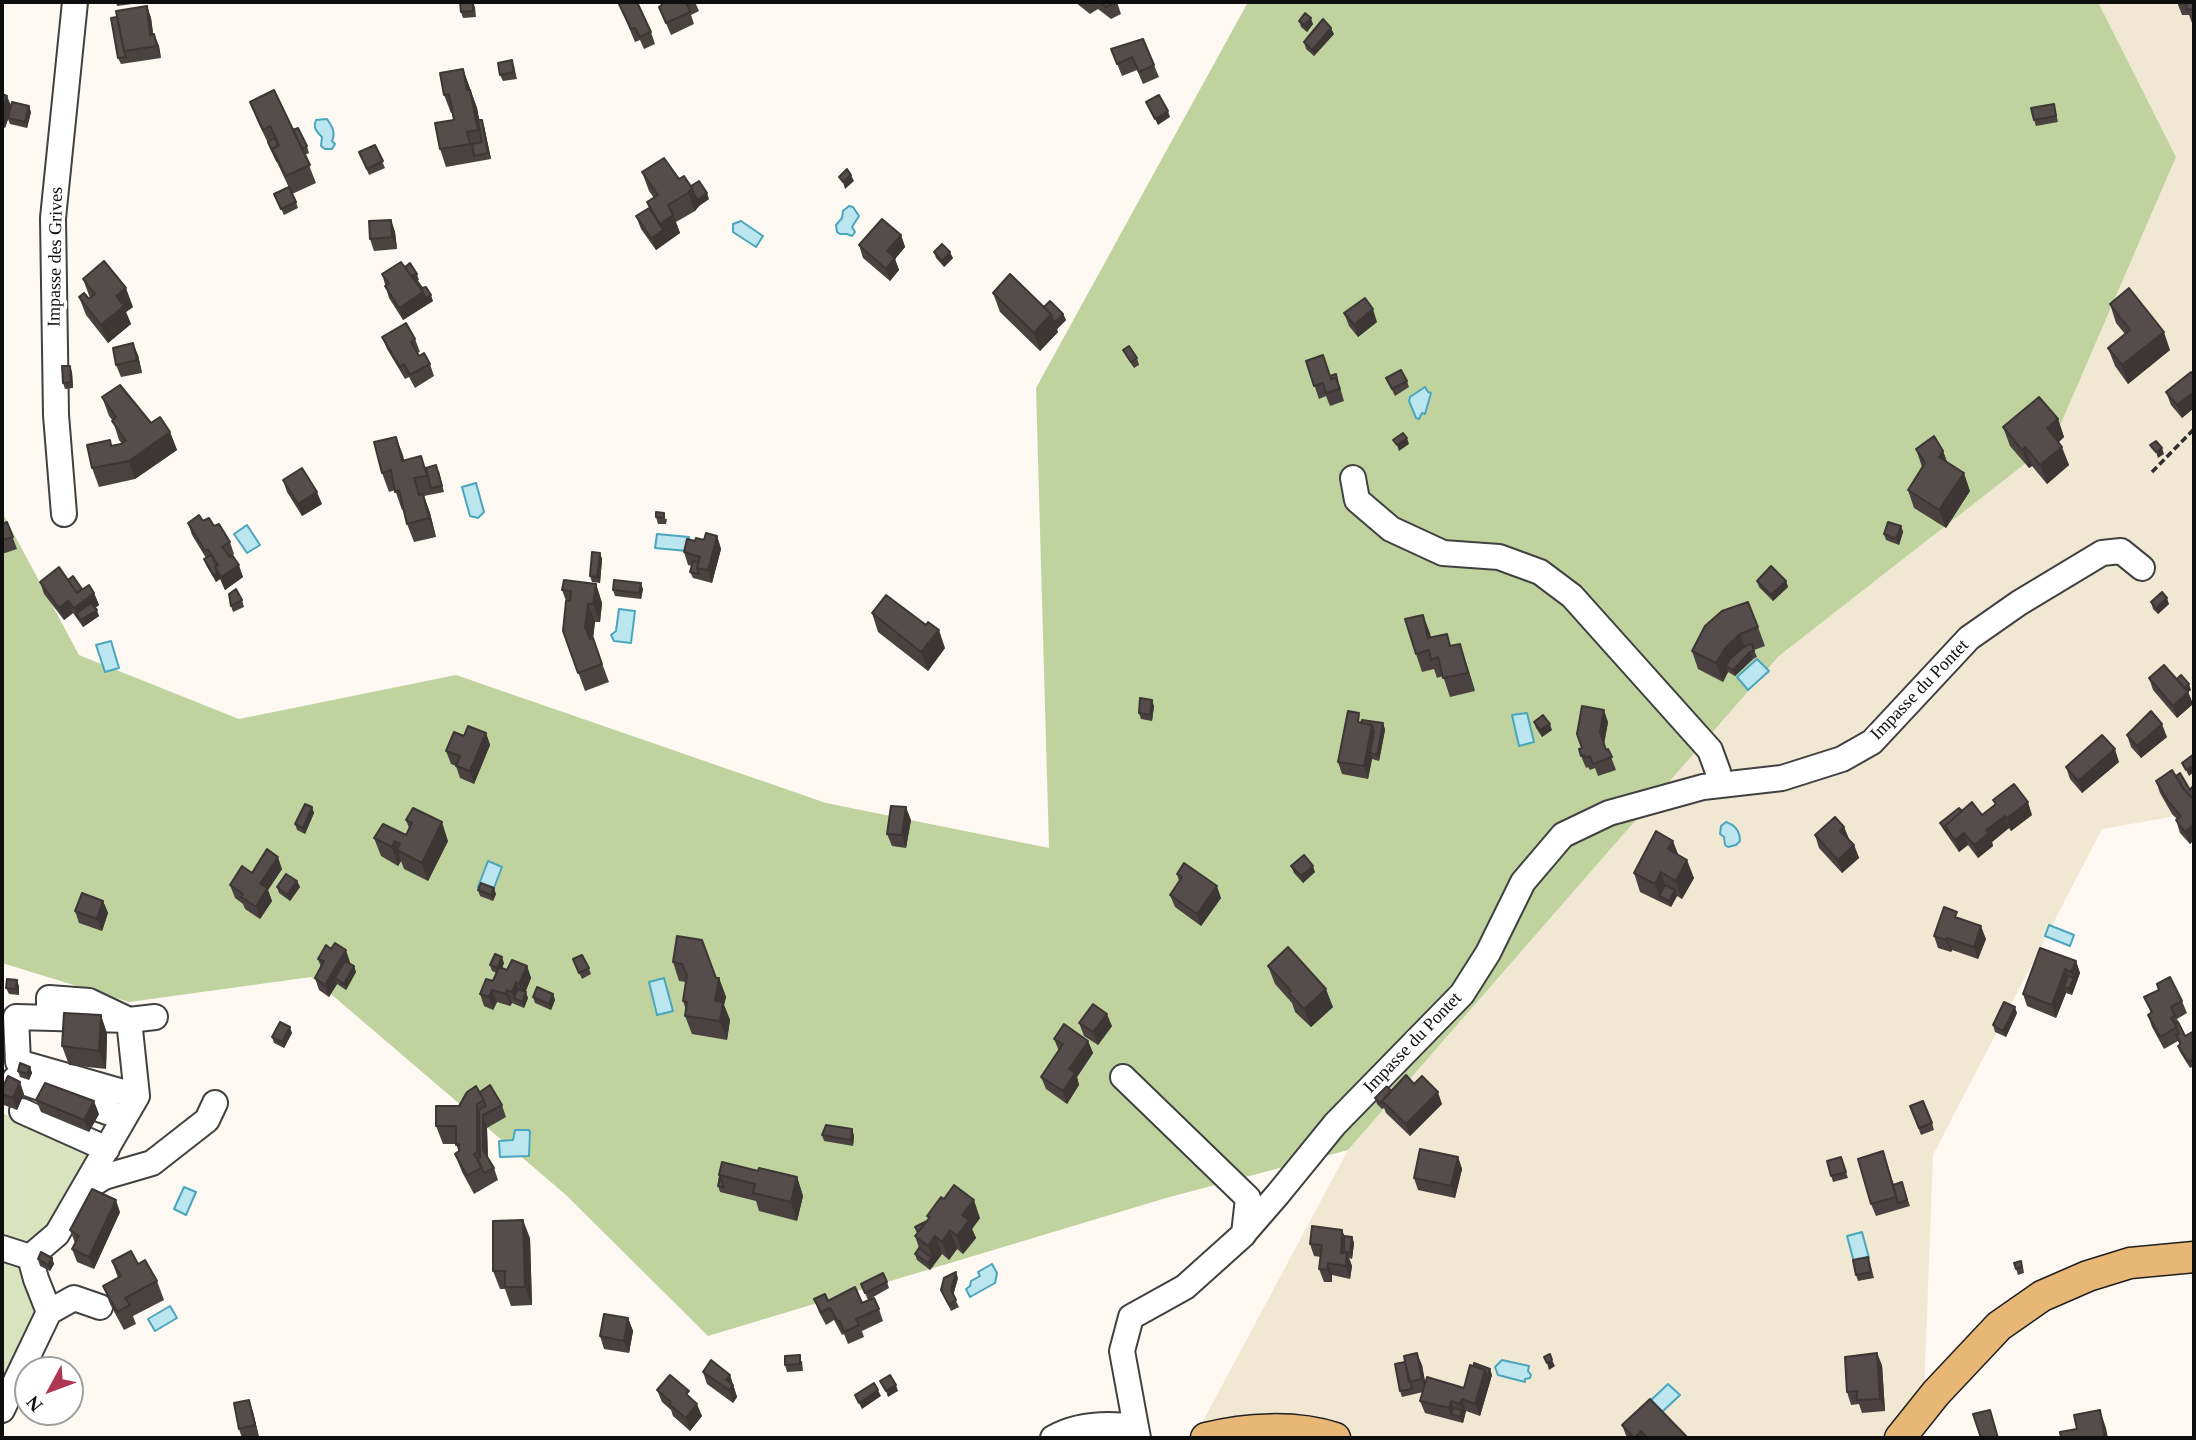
<!DOCTYPE html>
<style>
body{margin:0}
#map{position:relative;width:2196px;height:1440px;overflow:hidden;background:#fdf8f1;font-family:"Times New Roman",serif}
canvas{display:block}
.frame{position:absolute;inset:0;border:4px solid #0e0e0e;pointer-events:none}
.north{position:absolute;left:14px;top:1356px;width:70px;height:70px;box-sizing:border-box;background:#fff;border:2px solid #9f9f9f;border-radius:50%;rotate:229deg;font-size:19px;font-weight:700;line-height:28px;text-align:center;color:#0e0e0e}
.north::after{content:'';display:block;margin:auto;width:24px;height:32px;background:#ae3653;clip-path:polygon(50% 0,100% 100%,50% 72%,0 100%)}
</style>
<div id="map">
<canvas width="2196" height="1440"></canvas>
<div class="frame"></div>
<div class="north">N</div>
</div>
<script>
const g = document.querySelector('canvas').getContext('2d');
g.lineJoin = 'round';
function fillPath(path, color) {
  g.fillStyle = color;
  g.fill(path, 'evenodd');
}
function stroke(path, color, width, dash) {
  g.strokeStyle = color;
  g.lineWidth = width;
  g.lineCap = dash ? 'butt' : 'round';
  g.setLineDash(dash || []);
  g.stroke(path);
}
function label(font, color, halo, rows, align = 'center') {
  g.font = font + ' "Times New Roman",serif';
  g.lineWidth = 7;
  g.setLineDash([]);
  g.textBaseline = 'middle';
  g.strokeStyle = halo;
  g.fillStyle = color;
  for (const [text, x, y, turn = 0] of rows) {
    g.save();
    g.translate(x, y);
    g.rotate((+turn || 0) * Math.PI / 180);
    g.textAlign = isNaN(turn) ? turn : align;
    if (halo) g.strokeText(text, 0, 0);
    g.fillText(text, 0, 0);
    g.restore();
  }
}
fillPath(new Path2D(`
 M2098 2H2194V813L2102 829 1933 1155 1924 1393 1919 1438H1194L1348 1150 1779 656 2053 442 2176 157Z`), '#f1e8d3');
fillPath(new Path2D(`
 M2 1113 93 1155 51 1228 29 1248 2 1239Z
 M2 1256 23 1264 41 1312 2 1396Z`), '#d9e4be');
fillPath(new Path2D(`
 M1248 2H2098L2176 157 2053 442 1779 656 1348 1150 1166 1198 708 1336 566 1195 311 977 129 1002 2 963V512L79 655 239 719 456 675 826 803 1049 848 1036 388Z`), '#c0d39f');
const water = new Path2D(`
 M327 119C332 126 336 133 332 141L335 144 332 149H325L321 146 322 137C316 131 313 128 316 120Z
 M849 206 853 207 859 216 852 227 855 232 852 236 847 234H840L837 232 836 225 842 218 843 211Z
 M741 221 763 236 756 247 733 232V224Z
 M1425 387 1428 392 1431 393 1425 414 1422 413 1419 419 1416 418 1409 401 1410 397Z
 M476 483 484 512 478 518 470 516 462 487Z
 M247 525 260 545 247 553 234 534Z
 M657 534 689 537 687 551 655 548Z
 M619 609 635 611 631 643 614 641 611 635 616 631Z
 M111 641 119 668 105 672 96 645Z
 M1757 659 1769 671 1748 690 1737 677Z
 M1527 713 1534 742 1519 746 1512 715Z
 M1726 822C1735 825 1740 832 1740 841L1736 845 1728 847 1725 845 1724 837 1720 834 1721 826Z
 M488 861 502 867 492 893 478 887Z
 M2049 925 2074 935 2070 946 2045 936Z
 M664 978 673 1011 657 1015 649 982Z
 M515 1130H529L530 1132 529 1156 500 1157 499 1141 513 1140Z
 M184 1187 196 1192 186 1215 174 1209Z
 M1862 1232 1869 1258 1854 1262 1847 1236Z
 M992 1264 997 1273 995 1283 970 1297 966 1289 970 1286 971 1281 980 1276 978 1272Z
 M170 1306 177 1318 155 1331 148 1319Z
 M1502 1360 1529 1366 1528 1371 1531 1375 1530 1378 1525 1379V1382L1498 1375 1495 1367Z
 M1668 1384 1680 1395 1661 1413 1649 1402Z`);
fillPath(water, '#bbe6ef');
stroke(water, '#4aa6bd', 2);
const minor = new Path2D(`
 M1353 478 1357 500 1391 529 1443 553 1499 557 1540 572 1572 596 1710 750 1718 772 1717 785
 M64 514 56 415 53 218 75 2
 M49 1017V998L89 1001 129 1020 16 1017 18 1062 137 1096
 M1123 1077 1248 1198 1244 1234 1185 1287 1131 1317 1122 1351 1138 1438
 M15 1079 124 1118
 M22 1111 107 1149
 M83 1190 104 1177 152 1163 207 1120 215 1103
 M1245 1232 1278 1194 1335 1124 1462 994 1488 953 1523 882 1563 835 1609 813 1703 787 1782 778 1842 759 1872 742 1969 638 2019 603 2102 553 2121 551 2142 568
 M2 1248 30 1257
 M49 1312 74 1298 100 1307
 M2 1410 49 1312 36 1279 30 1257 57 1234 137 1096 129 1020 155 1017
 M1053 1438C1078 1424 1106 1423 1135 1427`);
const major = new Path2D(`
 M1206 1438C1245 1428 1296 1425 1335 1438
 M1900 1438 1936 1393 1999 1326 2042 1296 2088 1276 2130 1263 2194 1257`);
stroke(minor, '#414141', 28);
stroke(major, '#1f1f1f', 33);
stroke(new Path2D(`
 M2152 472 2194 429`), '#303030', 3.5, [7, 3.5]);
stroke(minor, '#fff', 24);
stroke(major, '#e8b675', 30);
fillPath(new Path2D(`
 M116 2H147L117 6Z
 M473 2 475 7 476 17 463 18 461 12Z
 M659 2H695L699 11 691 15 694 24 671 35 659 7 661 5Z
 M1075 2H1117L1121 14 1111 19 1098 9 1090 14Z
 M2177 2H2194V22L2192 23 2189 15H2182Z
 M619 4 651 32 655 44 644 49 640 40 635 42Z
 M147 6 151 18 153 34 159 46 161 58 121 64 118 58 117 17Z
 M1299 21 1313 24 1307 32 1301 27Z
 M1334 34 1314 56 1306 49 1304 42Z
 M1111 49 1154 65 1159 77 1143 84 1137 70 1122 76Z
 M514 66 517 79 503 81 500 75Z
 M463 69 477 108 479 120 484 126 491 159 446 167 440 149 454 120 452 113H451L444 95Z
 M2 94 11 106 31 112 27 128 10 124 8 119 5 128 2 126Z
 M250 102 293 130 307 146 309 153 305 155 316 183 292 194 257 120Z
 M2054 104 2058 122 2036 126 2034 120Z
 M375 145 385 168 369 175 359 152Z
 M642 172 679 179 709 199 699 206 695 211 676 222 680 233 656 250 641 229 636 216 649 208 647 202 654 198 649 191Z
 M274 194 296 202 298 208 284 215Z
 M391 220 395 232 397 249 374 251 370 239Z
 M901 235 905 247 895 259 899 270 890 281 863 258 859 245Z
 M934 252 953 258 944 267 936 258Z
 M405 267 417 274 419 280 417 281 433 301 403 320 389 298 382 274Z
 M83 279 133 307 126 312 131 324 108 343 86 315 79 297 89 299 90 298Z
 M993 293 1044 307 1063 314 1066 320 1057 329 1058 332 1040 351 1000 312Z
 M2110 304 2170 350 2128 384 2115 366 2108 348 2125 334 2116 323Z
 M1344 313 1377 322 1358 337 1349 326Z
 M382 337 415 339 420 352 417 353 419 356 430 364 434 376 415 388 409 377 405 379 387 349Z
 M1123 350 1137 358 1139 365 1134 368 1126 356Z
 M138 355 142 373 121 377 116 365Z
 M1306 361 1330 376 1336 374 1344 401 1330 406 1326 396 1319 399Z
 M72 372 73 388 65 389 63 383Z
 M2194 376V408L2182 418 2171 405 2166 392Z
 M1386 378 1407 381 1409 387 1395 396Z
 M102 397 170 432 177 450 135 479 99 487 92 468 110 440 112 446 122 444 119 440 113 421 109 416Z
 M2058 419 2064 437 2059 442 2069 465 2047 484 2032 466 2029 468 2010 446 2003 427Z
 M396 437 404 460 439 471 444 492 424 496 430 513 436 537 414 542 407 524 404 509 402 510 395 490 389 492 382 473Z
 M1916 449 1943 451 1947 462 1970 491 1946 528 1914 508 1908 490 1922 467Z
 M283 480 322 504 302 516 287 492Z
 M656 517 667 519 666 524H658Z
 M203 521 214 526 230 542 234 554 233 555 243 577 225 590 220 579 216 582 206 565 204 559 206 558 192 535 188 523Z
 M7 522 17 549 2 554V524Z
 M1901 526 1903 532 1899 545 1886 540 1884 534Z
 M717 536 721 549 712 583 693 578 690 572 692 566 688 565 684 552 695 541 704 540Z
 M600 553 602 559 600 583 592 582 590 576Z
 M68 580 82 589 94 593 99 605 95 608 99 616 83 627 73 613 64 620 44 594 40 582Z
 M1757 581H1786L1788 587 1773 601 1759 587Z
 M596 584 602 603 600 622H595L593 639 609 682 585 691 563 631 566 601 562 590Z
 M643 589 641 599 615 596 613 590Z
 M242 600 244 607 233 612 231 606Z
 M2151 602 2169 604 2158 614 2153 609Z
 M872 613 945 648 928 671 878 632Z
 M1423 615 1431 638 1452 646 1466 662 1475 691 1450 697 1443 676 1437 678 1434 669 1422 672 1416 654Z
 M1758 627 1765 646 1754 650 1757 657 1753 659 1735 676 1728 672 1723 682 1698 669 1692 651Z
 M2149 678 2177 679 2191 690 2188 692 2193 704 2177 718 2153 690Z
 M1154 706 1152 721 1141 719 1139 713Z
 M1362 720 1383 723 1385 730 1379 761 1372 759 1368 779 1342 774 1338 762Z
 M1534 722 1552 730 1542 737 1536 728Z
 M1608 722 1604 744 1606 750 1608 749 1616 770 1598 776 1595 768 1590 770 1588 767 1586 768 1581 756 1582 748Z
 M486 733 490 745 474 784 460 778 456 766 451 764 446 751 464 736Z
 M2127 735 2167 737 2141 758 2131 747Z
 M2119 762 2082 793 2070 779 2066 767Z
 M2176 776 2190 790 2194 789V840L2190 844 2180 833 2176 820 2177 819 2172 814 2160 793 2156 781Z
 M1993 800 2032 815 2011 831 2009 828 1992 842 1993 846 1978 858 1968 845 1959 852 1943 829 1940 823 1962 811 1982 815 1995 805Z
 M312 807 314 813 305 834 297 830 295 824Z
 M406 820 448 841 428 881 404 869 401 861 398 866 381 856 374 838 406 835 409 828Z
 M911 820 906 848 892 846 887 834Z
 M1844 827 1849 839 1854 845 1859 858 1842 873 1819 848 1815 835Z
 M1678 855 1694 878 1682 899 1677 896 1671 907 1640 892 1634 873Z
 M1291 866 1315 872 1303 883 1294 873Z
 M282 869 268 890 272 901 260 919 245 909 243 904 235 898 230 885 252 873Z
 M1177 874 1221 898 1201 926 1175 907 1170 895 1179 881Z
 M297 881 300 887 290 901 279 893 277 887Z
 M478 890 496 894 493 901 480 896Z
 M103 901 108 913 102 931 79 923 75 911Z
 M1959 919 1986 939 1978 959 1952 950 1951 952 1938 948 1934 936Z
 M677 936 716 978H719L726 997 724 1005 730 1020 727 1040 692 1034 685 1016 686 1010 683 1001 686 982 679 981 673 962Z
 M318 959 350 962V963L354 966 356 972 346 990 337 984 329 997 319 990 315 978 321 967Z
 M573 959 589 968 591 974 582 979Z
 M2076 961 2080 973 2072 995 2066 993 2056 1018 2027 1006 2023 994Z
 M504 963 502 968 507 970 527 966 531 978 525 992 528 998 524 1008 512 1003 510 1006 497 1002 493 1010 484 1006 480 994 493 981 497 973 492 971 490 965Z
 M1268 966 1333 1007 1311 1027 1295 1012 1292 1003 1275 984Z
 M2157 984 2182 1001 2187 1013 2177 1019 2185 1036 2194 1031V1066L2190 1068 2180 1052 2178 1046 2180 1045 2178 1041 2164 1049 2152 1027 2148 1015 2151 1013 2144 997 2159 990Z
 M19 986V995L9 994 6 988Z
 M553 994 555 1000 551 1010 535 1003 533 997Z
 M2017 1013 2006 1037 1995 1032 1993 1025Z
 M1079 1023 1112 1026 1098 1045 1084 1036Z
 M107 1033 106 1069 69 1065 62 1046Z
 M292 1033 284 1048 274 1043 272 1037Z
 M1054 1039 1088 1041 1093 1053 1077 1077 1079 1085 1067 1104 1046 1089 1041 1077 1059 1051Z
 M30 1067 32 1073 29 1080 20 1077 18 1071Z
 M1414 1084 1442 1104 1410 1136 1386 1113 1384 1108 1382 1109 1377 1104 1375 1098 1391 1091Z
 M2 1089 24 1094 17 1110 4 1105 2 1098Z
 M480 1092 502 1105 506 1117 487 1128 488 1158 494 1168 498 1180 474 1194 462 1172 455 1154 459 1152 456 1144H443L436 1126Z
 M36 1100 99 1114 89 1132 41 1112Z
 M1910 1106 1932 1123 1934 1130 1921 1135Z
 M852 1129 854 1136 853 1146 824 1141 822 1135Z
 M1883 1151 1894 1185 1902 1182 1910 1206 1876 1216 1871 1204Z
 M1458 1157 1462 1169 1455 1198 1418 1190 1414 1178Z
 M1841 1157 1848 1178 1833 1182 1827 1161Z
 M758 1171 797 1177 803 1196 797 1221 759 1211 756 1201 720 1192 718 1186 719 1175Z
 M944 1199 980 1218 972 1229 976 1238 963 1254 957 1249 949 1260 942 1254 930 1270 917 1260 915 1254 919 1248 915 1236 917 1233 915 1227 927 1221 928 1219 927 1216Z
 M120 1212 94 1269 77 1262 72 1249 75 1243 70 1230Z
 M1342 1230 1344 1236 1352 1237 1354 1243 1352 1259 1349 1258 1352 1266 1350 1279 1332 1275V1282H1324L1319 1269 1321 1257 1314 1256 1310 1244Z
 M530 1238 532 1305 511 1306 505 1289H500L493 1271Z
 M52 1258 54 1264 50 1271 40 1266 38 1259Z
 M112 1261 138 1264 157 1281 164 1300 133 1316 136 1324 124 1330 110 1304 103 1286 118 1278Z
 M1870 1263 1874 1278 1858 1281 1856 1275Z
 M2023 1267 2024 1273 2018 1275 2016 1269Z
 M958 1278 953 1295 959 1307 951 1311 941 1290Z
 M887 1282 889 1288 868 1300 861 1284Z
 M814 1299 862 1303 879 1309 883 1321 862 1331 864 1337 848 1344 844 1334 842 1335 834 1320 826 1325 819 1312Z
 M628 1318 633 1331 629 1353 604 1349 600 1336Z
 M802 1361 803 1371 787 1372 785 1365Z
 M1422 1365 1425 1384 1464 1388 1492 1375 1480 1416 1466 1411 1463 1423 1425 1413 1420 1401 1423 1392 1402 1397 1400 1391Z
 M1882 1365 1885 1411 1862 1413 1859 1404 1851 1405 1847 1392Z
 M703 1372 730 1375 737 1397 733 1403 707 1384Z
 M657 1390 691 1398 702 1416 690 1431 673 1416 671 1410 662 1402Z
 M253 1412 259 1437 242 1438 239 1429Z
 M1622 1425 1688 1438H1627Z`), '#494240');
fillPath(new Path2D(`
 M147 6 151 18 155 47 150 35Z
 M1311 18 1313 24 1307 32 1304 25Z
 M1331 28 1334 34 1314 56 1312 50Z
 M154 34 159 46 161 58 157 46Z
 M463 69 477 108 485 148 478 130 467 90Z
 M7 96 12 108 5 128 2 118V113Z
 M29 106 31 112 27 128 25 122Z
 M1168 111 1170 117 1158 125 1155 119Z
 M482 120 484 126 491 159 488 153Z
 M851 175 854 181 845 189 843 182Z
 M692 188 707 193 709 199 699 206 695 211 688 193Z
 M673 215 680 233 656 250 651 238 663 230 660 224Z
 M391 220 395 232 397 249 392 237Z
 M901 235 905 247 895 259 899 270 890 281 886 269 887 251Z
 M950 252 953 258 944 267 942 261Z
 M126 288 133 307 126 312 131 324 108 343 101 325 116 296Z
 M423 292 431 295 433 301 403 320 399 308Z
 M1373 309 1377 322 1358 337 1354 325Z
 M1051 314H1063L1066 320 1057 329 1058 332 1040 351 1034 333Z
 M2164 332 2170 350 2128 384 2122 365Z
 M133 343 138 355 142 373 137 360Z
 M70 366 72 372 73 388 71 382Z
 M2194 392V408L2182 418 2177 405Z
 M2058 419 2064 437 2054 446 2047 428Z
 M170 432 177 450 135 479 129 461Z
 M396 437 403 455 408 480 402 461Z
 M1407 438 1409 444 1399 451 1397 445Z
 M2025 447 2032 466 2029 468 2022 450Z
 M2062 447 2069 465 2047 484 2040 465Z
 M2162 448 2164 454 2158 458 2156 452Z
 M1943 451 1950 470 1939 457Z
 M1964 473 1970 491 1946 528 1939 510Z
 M317 492 322 504 302 516 298 504Z
 M423 494 430 513 436 537 429 518Z
 M1901 526 1903 532 1899 545 1896 539Z
 M717 536 721 549 712 583 708 570Z
 M600 553 602 559 600 583 597 577Z
 M239 565 243 577 225 590 218 573Z
 M217 573 220 579 216 582 214 576Z
 M1786 581 1788 587 1773 601 1771 595Z
 M641 583 643 589 641 599 639 593Z
 M596 584 602 603 600 622 593 604Z
 M94 593 99 605 80 619 77 614 74 608Z
 M2167 598 2169 604 2158 614 2156 608Z
 M68 601 73 613 64 620 59 608Z
 M588 604 595 622 592 645 585 627Z
 M97 610 99 616 83 627 81 620Z
 M1423 615 1430 633 1435 657 1428 638Z
 M939 630 945 648 928 671 921 652Z
 M1740 634 1747 652 1726 666 1728 672 1723 682 1716 663 1726 647Z
 M1460 644 1466 662 1475 691 1468 673Z
 M1750 652 1753 659 1735 676 1733 670Z
 M2189 684 2191 690 2188 692 2193 704 2177 718 2173 706 2183 689Z
 M1152 700 1154 706 1152 721 1150 715Z
 M1604 710 1608 722 1604 744 1610 762 1600 732Z
 M1383 723 1385 730 1379 761 1377 755Z
 M1550 724 1552 730 1542 737 1540 730Z
 M2162 724 2167 737 2141 758 2137 746Z
 M1372 725 1377 737 1370 753 1372 759 1368 779 1364 766Z
 M486 733 490 745 474 784 470 771Z
 M2115 749 2119 762 2082 793 2078 781Z
 M2194 765V772L2189 776 2186 770Z
 M2028 802 2032 815 2011 831 2007 818Z
 M312 807 314 813 305 834 303 828Z
 M906 807 911 820 906 848 902 835Z
 M2005 816 2009 828 1992 842 1993 846 1978 858 1974 845 1986 830Z
 M442 822 448 841 428 881 422 863Z
 M2194 824V840L2190 844 2185 832Z
 M1844 827 1849 839 1840 831Z
 M1964 833 1968 845 1959 852 1955 840Z
 M395 841 401 861 398 866 392 847Z
 M1673 841 1680 859 1668 849Z
 M1854 845 1859 858 1842 873 1838 860Z
 M278 857 282 869 268 890 272 901 260 919 256 907 260 884Z
 M1687 860 1694 878 1682 899 1676 881Z
 M1313 866 1315 872 1303 883 1301 876Z
 M1661 872 1667 891 1659 896 1655 884Z
 M297 881 300 887 290 901 287 895Z
 M1217 886 1221 898 1201 926 1197 914Z
 M494 888 496 894 493 901 491 895Z
 M1675 890 1677 896 1671 907 1669 901Z
 M103 901 108 913 102 931 97 919Z
 M1981 926 1986 939 1978 959 1974 947Z
 M1947 938 1952 950 1951 952 1946 940Z
 M346 950 350 962 339 981 335 978 337 984 329 997 325 985Z
 M502 957 504 963 500 974 497 968Z
 M2076 961 2080 973 2072 995 2069 989 2074 978 2071 972Z
 M354 966 356 972 346 990 344 984Z
 M527 966 531 978 524 996 519 984Z
 M2065 969 2070 982 2064 986 2066 993 2056 1018 2052 1005Z
 M719 978 726 997 724 1005 730 1020 727 1040 720 1021 715 1001Z
 M17 980 19 986V995L16 989Z
 M516 982 521 995 514 998 512 992Z
 M1326 989 1333 1007 1311 1027 1304 1009Z
 M492 990 497 1002 493 1010 489 997Z
 M507 990 512 1003 510 1006 506 994Z
 M526 992 528 998 524 1008 522 1002Z
 M553 994 555 1000 551 1010 549 1004Z
 M2015 1007 2017 1013 2006 1037 2003 1031Z
 M1107 1014 1112 1026 1098 1045 1093 1032Z
 M101 1015 107 1033 106 1069 99 1051Z
 M290 1027 292 1033 284 1048 282 1042Z
 M1088 1041 1093 1053 1077 1077 1079 1085 1067 1104 1063 1091 1069 1069Z
 M30 1067 32 1073 29 1080 27 1074Z
 M20 1082 24 1094 17 1110 13 1098Z
 M1438 1092 1442 1104 1410 1136 1406 1124Z
 M94 1101 99 1114 89 1132 84 1120Z
 M477 1104 483 1122V1115L487 1128 488 1163 484 1170 477 1152Z
 M852 1129 854 1136 853 1146 851 1140Z
 M1458 1157 1462 1169 1455 1198 1451 1186Z
 M797 1177 803 1196 797 1221 791 1202Z
 M116 1200 120 1212 94 1269 89 1257Z
 M974 1200 980 1218 972 1229 976 1238 963 1254 957 1236 962 1215Z
 M523 1220 530 1238 532 1305 525 1287Z
 M950 1230 957 1249 949 1260 942 1242Z
 M1342 1230 1347 1242 1344 1251 1346 1257 1341 1253Z
 M935 1236 942 1254 930 1270 928 1263 932 1258 928 1246Z
 M1352 1237 1354 1243 1352 1259 1350 1253Z
 M1347 1253 1352 1266 1350 1279 1346 1266Z
 M52 1258 54 1264 50 1271 48 1265Z
 M1328 1263 1332 1275V1282L1327 1270Z
 M956 1272 958 1278 953 1296 951 1290Z
 M628 1318 633 1331 629 1353 624 1341Z
 M1417 1353 1422 1365 1427 1391 1422 1379Z
 M1877 1353 1882 1365 1885 1411 1880 1399Z
 M1552 1360 1555 1366 1549 1370 1547 1363Z
 M1490 1369 1492 1375 1480 1416 1475 1404 1485 1370Z
 M730 1375 737 1397 733 1403 726 1380Z
 M896 1385 898 1391 888 1397 886 1391Z
 M878 1390 881 1396 862 1409 859 1403Z
 M1462 1399 1466 1411 1463 1423 1460 1417 1462 1410 1460 1404Z
 M249 1400 253 1412 259 1437 255 1425Z
 M1451 1401 1456 1414H1451L1449 1408Z
 M697 1404 702 1416 690 1431 686 1418Z
 M2100 1410 2106 1428 2108 1438H2105Z
 M1641 1431 1643 1438H1634Z`), '#3c3634');
const building = new Path2D(`
 M460 2H473V11L461 12Z
 M623 2H637L651 32 640 37 635 28 631 29 619 4Z
 M661 2H687H686L690 12 666 23 659 7 662 5Z
 M1100 2H1116L1106 7Z
 M2177 2H2194V9L2187 10 2186 2 2177 3Z
 M147 6 150 35 154 34 157 46 124 51 116 11Z
 M1305 13 1311 18 1304 25 1299 21Z
 M117 17 124 51 126 57 118 58 111 18Z
 M1323 19 1331 28 1312 50 1304 42Z
 M1143 39 1154 65 1139 72 1132 57 1117 64 1111 49Z
 M512 60 514 72 500 75 498 63Z
 M463 69 467 90H470L478 130 467 132 470 144 440 149 435 123 454 120 449 94 444 95 440 73Z
 M274 90 310 165 286 176 272 149 279 145 270 126 263 130 250 102Z
 M2 94 7 96 2 113Z
 M1159 95 1168 111 1155 119 1146 102Z
 M12 102 29 106 25 122 8 118Z
 M2054 104 2056 116 2034 120 2031 108Z
 M478 120H482L488 153 474 156 472 144 482 142Z
 M298 128 307 146 302 149 293 130Z
 M275 138 278 146 272 149 277 161 268 142Z
 M375 145 383 161 367 169 359 152Z
 M664 158 679 179 684 176 692 188 688 193 668 205 673 215 660 224 647 202 658 195 642 172Z
 M847 169 851 175 843 182 839 177Z
 M699 181 707 193 697 200 691 186Z
 M289 187 296 202 281 209 274 194Z
 M649 208 663 230 651 238 636 216Z
 M882 219 901 235 887 251 895 258 886 269 859 245Z
 M391 220 392 237 370 239 369 221Z
 M942 244 950 252 942 261 934 252Z
 M104 261 126 288 116 296 124 306 101 325 79 297 84 293 89 299 95 294 83 279Z
 M401 262 423 292 399 308 385 286 389 284 382 274Z
 M410 263 417 274 413 275 422 288 426 287 431 295 425 298 423 292 405 267Z
 M1010 274 1051 314 1034 333 993 293Z
 M2129 288 2164 332 2122 365 2108 348 2130 330 2110 304Z
 M1365 298 1373 309 1354 325 1344 313Z
 M1050 301 1063 314 1054 323 1051 314 1044 307Z
 M406 323 415 339 411 342 419 356 424 353 430 364 410 375 404 364 400 367 382 337Z
 M133 343 137 360 116 365 113 348Z
 M1129 346 1137 358 1131 362 1123 350Z
 M1323 355 1331 379 1336 378 1340 389 1326 393 1323 383 1314 386 1306 361Z
 M62 366H70L71 382 63 383Z
 M1401 370 1407 381 1392 389 1386 378Z
 M2191 372 2194 376V392L2177 405 2166 392Z
 M1336 374 1338 384 1336 378 1331 379 1330 376Z
 M120 385 151 423 160 417 170 432 129 461 92 468 87 445 110 440 111 446 121 444 126 441 112 421 116 417 102 397Z
 M2039 397 2058 419 2047 428 2062 447 2040 465 2025 447 2022 450 2003 427Z
 M1403 433 1407 438 1397 445 1393 440Z
 M1934 436 1943 451 1939 457 1964 473 1939 510 1908 490 1925 463 1916 449Z
 M396 437 402 461 421 456 427 476 414 478 419 495 423 494 429 518 407 524 399 490 395 492 391 470 382 473 374 442Z
 M2156 441 2162 448 2156 452 2150 445Z
 M436 465 442 486 431 488 426 468Z
 M302 468 317 492 298 504 283 480Z
 M656 512 664 513V518L656 517Z
 M199 515 203 521 209 518 214 526 219 524 230 542 222 547 230 557 232 555 239 565 221 577 215 567 218 565 208 549 205 551 188 523Z
 M7 522 13 537 2 540V524Z
 M1888 522 1901 526 1896 539 1884 534Z
 M706 533 717 536 708 570 697 568 700 557 684 552 687 539 695 541 696 538 704 540Z
 M592 552 600 553 597 577 590 576Z
 M211 555 217 566 215 567 217 573 214 576 204 559Z
 M693 561 698 562 697 568 699 574 690 572Z
 M1771 566 1786 581 1771 595 1757 581Z
 M59 567 77 593 89 585 94 593 74 608 68 601 59 608 40 582Z
 M73 576 82 589 77 593 68 580Z
 M564 580 596 584 593 604H588L585 627 590 639 593 638 602 664 578 673 563 631 566 601H570L571 591 562 590Z
 M614 580 641 583 639 593 613 590Z
 M236 589 242 600 231 606 229 594Z
 M2162 592 2167 598 2156 608 2151 602Z
 M886 595 926 625 928 622 939 630 921 652 872 613Z
 M1748 602 1758 627 1740 634 1726 647 1716 663 1692 651 1705 626 1722 611Z
 M91 603 97 610 81 620 76 614Z
 M1423 615 1428 638 1447 634 1450 646 1460 644 1468 673 1443 678 1438 657 1431 660 1429 650 1416 654 1405 619Z
 M1752 644 1754 651 1750 652 1733 670 1726 666 1730 659 1745 646Z
 M2164 665 2188 692 2173 706 2149 678Z
 M2181 675 2189 684 2184 688 2177 679Z
 M1140 698 1152 700 1150 715 1139 713Z
 M1582 706 1604 710 1600 732 1606 750 1608 749 1612 757 1593 764 1590 756 1585 758 1584 755 1581 756 1579 749 1582 748 1577 734Z
 M1348 711 1359 713 1358 722 1372 725 1364 766 1338 762Z
 M2151 711 2162 724 2137 746 2127 735Z
 M1543 715 1550 724 1540 730 1534 722Z
 M1362 720 1383 723 1377 755 1370 753 1374 731 1372 725 1361 723Z
 M468 726 486 733 470 771 456 766 460 756 446 751 454 732 464 736Z
 M2102 735 2115 749 2078 781 2066 767Z
 M2194 754V765L2186 770 2182 763Z
 M2172 770 2183 788 2194 800V824L2185 832 2176 820 2181 816 2168 801 2156 781Z
 M2180 773 2190 790 2192 787 2194 789V800L2183 788 2176 776Z
 M2014 784 2028 802 2007 818 2005 816 1986 830 1989 833 1974 845 1964 833 1955 840 1945 826 1972 802 1982 815 1996 804 1993 800Z
 M305 804 312 807 303 828 295 824Z
 M891 806 906 807 902 835 887 834Z
 M413 808 442 822 422 863 397 850 400 844 395 841 392 847 374 838 383 824 406 835 412 823 406 820Z
 M1959 808 1962 811 1945 826 1947 832 1940 823Z
 M1835 817 1844 827 1840 831 1854 845 1838 860 1815 835Z
 M1656 831 1673 841 1668 849 1687 860 1676 881 1661 872 1655 884 1634 873Z
 M267 849 278 857 260 884 267 888 256 907 241 897 243 894 230 885 242 866 252 873Z
 M1304 855 1313 866 1301 876 1291 866Z
 M1184 863 1217 886 1197 914 1170 895 1182 877 1177 874Z
 M286 874 297 881 287 895 277 887Z
 M481 883 494 888 491 895 478 890Z
 M1665 885 1675 890 1669 901 1659 896Z
 M82 893 103 901 97 919 75 911Z
 M1944 907 1957 912 1955 917 1981 926 1974 947 1947 938 1946 940 1934 936Z
 M677 936 702 940 716 978H719L715 1001 723 1002 720 1021 685 1016 687 1002 683 1001 687 975 682 964 673 962Z
 M335 943 346 950 325 985 315 978 324 961 318 959 326 945 331 949Z
 M1288 947 1326 989 1304 1009 1289 993 1291 991 1268 966Z
 M2040 948 2076 961 2071 972 2065 969 2052 1005 2023 994Z
 M495 954 502 957 497 968 490 965Z
 M582 955 589 968 579 973 573 959Z
 M512 960 527 966 519 984 516 982 512 992 507 990 506 994 492 990 489 997 480 994 486 979 493 981 499 967 507 970Z
 M345 961 354 966 344 984 335 978Z
 M2068 976 2074 978 2069 989 2064 986Z
 M2170 977 2182 1001 2171 1007 2175 1016 2171 1018 2177 1027 2160 1037 2148 1015 2152 1012 2144 997 2159 990 2157 984Z
 M7 979 17 980 16 989 6 988Z
 M537 987 553 994 549 1004 533 997Z
 M518 989 526 992 522 1002 514 998Z
 M2004 1002 2015 1007 2003 1031 1993 1025Z
 M1093 1004 1107 1014 1093 1032 1079 1023Z
 M64 1013 101 1015 99 1051 62 1046Z
 M280 1022 290 1027 282 1042 272 1037Z
 M2178 1022 2185 1036 2194 1031V1059L2188 1062 2178 1046 2181 1044 2176 1035 2179 1034 2175 1024Z
 M1064 1024 1088 1041 1069 1069 1075 1073 1063 1091 1041 1077 1063 1044 1054 1039Z
 M20 1063 30 1067 27 1074 18 1071Z
 M1406 1075 1414 1084 1422 1076 1438 1092 1406 1124 1382 1101Z
 M8 1076 20 1082 13 1098 2 1094V1089Z
 M45 1083 94 1101 84 1120 36 1100Z
 M490 1085 502 1105 483 1115V1150L494 1168 484 1173 477 1159 480 1158 479 1110 486 1106 480 1092Z
 M476 1086 484 1100 477 1104V1152L474 1154 482 1167 467 1176 455 1154 459 1151V1144L456 1145V1126H436V1106H459L467 1092Z
 M1387 1086 1391 1091 1380 1103 1375 1098Z
 M1923 1101 1932 1123 1919 1128 1910 1106Z
 M826 1125 852 1129 851 1140 822 1135Z
 M1420 1149 1458 1157 1451 1186 1414 1178Z
 M1883 1151 1896 1197 1871 1204 1858 1159Z
 M1841 1157 1846 1172 1831 1176 1827 1161Z
 M722 1162 758 1171 759 1168 797 1177 791 1202 753 1193 755 1184 719 1175Z
 M720 1177 724 1187 718 1186Z
 M1902 1182 1907 1200 1898 1203 1893 1185Z
 M954 1185 974 1200 962 1215 969 1220 957 1236 950 1230 942 1242 935 1236 928 1246 915 1236 930 1217 927 1216 941 1197 944 1199Z
 M92 1189 116 1200 89 1257 72 1249 79 1236 70 1230Z
 M523 1220 525 1287H505V1271H493V1221Z
 M927 1221 918 1232 915 1227Z
 M1312 1226 1342 1230 1341 1253H1347L1346 1266 1328 1263 1327 1270 1319 1269 1322 1245 1310 1244Z
 M1344 1236 1352 1237 1350 1253 1344 1251Z
 M919 1248 932 1258 928 1263 915 1254Z
 M131 1251 138 1264 145 1260 157 1281 125 1298 130 1305 117 1312 103 1286 121 1276 112 1261Z
 M41 1252 52 1258 48 1265 38 1259Z
 M1868 1257 1871 1272 1856 1275 1853 1260Z
 M2021 1261 2022 1267 2016 1269 2014 1263Z
 M956 1272 951 1290 956 1300 949 1305 941 1290 944 1278Z
 M883 1273 887 1282 865 1293 861 1284Z
 M855 1287 862 1303 874 1298 879 1309 856 1319 859 1325 844 1332 840 1321 838 1322 830 1308 821 1312 814 1299 825 1294 828 1301Z
 M604 1314 628 1318 624 1341 600 1336Z
 M1417 1353 1422 1379 1409 1382 1404 1356Z
 M1877 1353 1880 1399 1857 1400V1391L1847 1392 1845 1357Z
 M1550 1354 1552 1360 1547 1363 1544 1357Z
 M800 1355V1364L785 1365V1356Z
 M711 1360 730 1375 726 1380 733 1385 729 1390 703 1372Z
 M1405 1362 1412 1389 1400 1391 1395 1364Z
 M1474 1363 1490 1369 1488 1376 1485 1370 1474 1366Z
 M1470 1365 1485 1370 1475 1404 1462 1399 1460 1404 1451 1401 1449 1408 1420 1401 1427 1377 1464 1388Z
 M670 1375 689 1391 686 1394 697 1404 686 1418 669 1404 671 1402 657 1390Z
 M890 1375 896 1385 886 1391 880 1381Z
 M874 1383 878 1390 859 1403 855 1395Z
 M1650 1399 1688 1438H1647L1641 1431 1634 1438 1622 1425Z
 M249 1400 255 1425 239 1429 234 1403Z
 M1453 1408 1462 1410 1460 1417 1451 1414Z
 M1990 1410 1998 1438H1981L1973 1414Z
 M2100 1410 2105 1438H2061L2060 1432 2077 1429 2074 1415Z`);
fillPath(building, '#554d4b');
stroke(building, '#3c3634', 2);
label('18px', '#0e0e0e', '#fff', [
 ["Impasse des Grives",56,257,-89],
 ["Impasse du Pontet",1920,690,-46],
 ["Impasse du Pontet",1413,1043,-46]
]);
</script>
